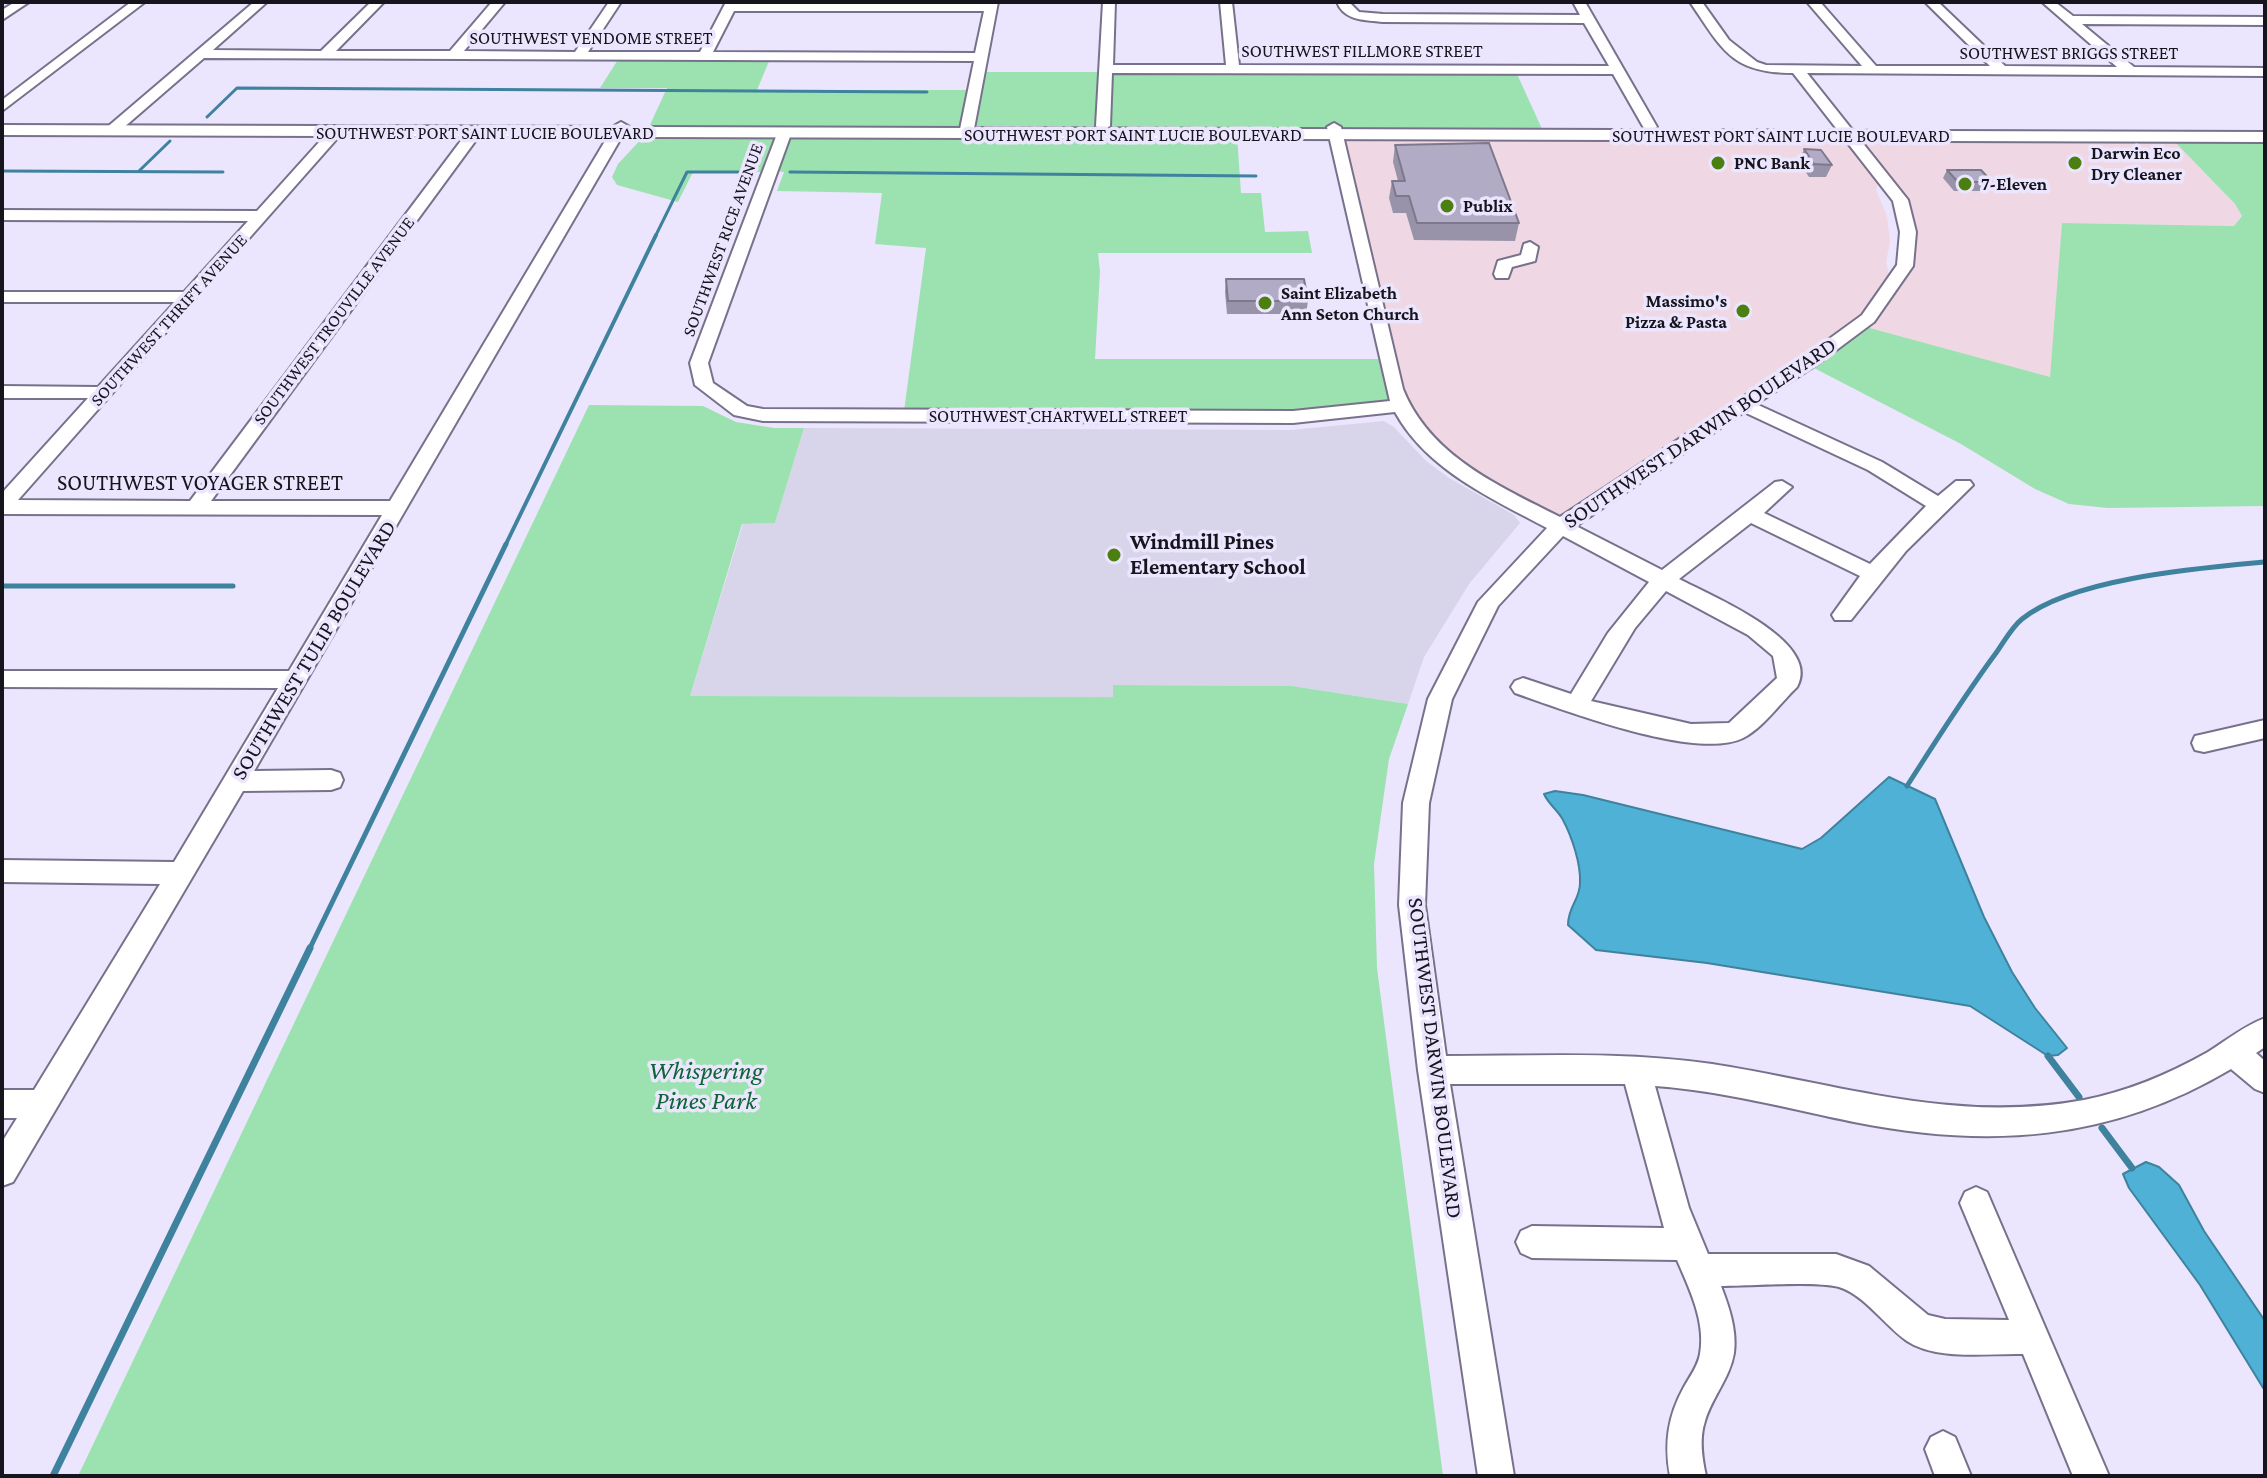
<!DOCTYPE html>
<style>
body{margin:0}
#map{position:relative;width:2267px;height:1478px;overflow:hidden;background:#ebe5fd;font-family:"Crimson Pro",serif}
canvas{display:block}
.frame{position:absolute;inset:0;border:4px solid #16141d;pointer-events:none}
</style>
<div id="map">
<canvas width="2267" height="1478"></canvas>
<div class="frame"></div>
</div>
<script>
const g = document.querySelector('canvas').getContext('2d');
g.lineJoin = 'round';
function fillPath(path, color) {
  g.fillStyle = color;
  g.fill(path, 'evenodd');
}
function stroke(path, color, width, dash) {
  g.strokeStyle = color;
  g.lineWidth = width;
  g.lineCap = dash ? 'butt' : 'round';
  g.setLineDash(dash || []);
  g.stroke(path);
}
function label(font, color, halo, rows, align = 'center') {
  g.font = font + ' "Crimson Pro",serif';
  g.lineWidth = 7;
  g.setLineDash([]);
  g.textBaseline = 'middle';
  g.strokeStyle = halo;
  g.fillStyle = color;
  for (const [text, x, y, turn = 0] of rows) {
    g.save();
    g.translate(x, y);
    g.rotate((+turn || 0) * Math.PI / 180);
    g.textAlign = isNaN(turn) ? turn : align;
    if (halo) g.strokeText(text, 0, 0);
    g.fillText(text, 0, 0);
    g.restore();
  }
}
fillPath(new Path2D(`
 M1342 135 1847 137 1878 183 1876 190 1887 216 1890 241 1886 263 1889 274 1862 316 1807 357 1644 460 1559 519 1492 484 1455 460 1406 406Z
 M1859 138 2172 139 2235 204 2242 215 2234 226 2062 223 2051 378 1866 327 1912 268 1916 247 1911 210 1903 192 1892 184Z`), '#efd8e4');
fillPath(new Path2D(`
 M1384 421 1394 427 1426 461 1449 478 1514 515 1520 523 1469 584 1424 657 1408 704 1292 686 1114 685 1113 697 690 696 743 524 775 523 804 428 1291 430Z`), '#d8d4e9');
fillPath(new Path2D(`
 M619 58 770 59 757 90H970L962 128 649 127 667 88H600Z
 M984 72H1100L1096 128H974Z
 M1111 72 1517 74 1542 129 1108 128Z
 M780 132 764 172H693L678 202 617 185 612 177 618 164 645 135Z
 M791 132 1237 136 1241 193H1261L1265 232 1308 231 1312 253H1098L1100 272 1095 359H1380L1391 403 1293 412 904 411 926 248 875 244 882 193 777 191 784 172 776 171Z
 M2172 139H2265V506L2108 508 2069 504 2035 489 1961 444 1812 367 1866 327 2050 377 2062 223 2234 226 2242 216 2235 204Z
 M589 405 703 406 736 422 774 428H804L775 523 742 524 690 696 1113 697V685L1292 686 1408 704 1389 759 1374 864 1377 968 1443 1476H78Z`), '#9ce2b0');
const water = new Path2D(`
 M1889 777 1935 799 1984 917 2012 972 2035 1008 2067 1048 2058 1055 2048 1056 1970 1006 1707 963 1596 950 1568 925C1568 906 1580 900 1580 883 1581 864 1572 837 1563 820 1558 810 1549 805 1544 794L1555 791 1583 795 1802 849 1821 838Z
 M2146 1162 2159 1167 2179 1185 2204 1231 2265 1321V1391L2200 1285 2129 1188 2123 1174Z`);
fillPath(water, '#50b1d6');
stroke(water, '#3f829e', 2);
stroke(new Path2D(`
 M207 117 237 88 927 92
 M2 171 223 172
 M139 171 170 141
 M790 172 1256 176
 M655 237 687 172H755`), '#3f829e', 3);
stroke(new Path2D(`
 M505 546 656 235`), '#3f829e', 4);
stroke(new Path2D(`
 M2 586H233
 M1907 786C1936 741 1964 696 1996 653 2004 642 2011 628 2022 619 2073 578 2200 568 2265 562
 M309 950 506 544`), '#3f829e', 5);
stroke(new Path2D(`
 M2048 1056 2079 1097
 M2102 1128 2132 1168
 M53 1476 310 948`), '#3f829e', 7);
const minor = new Path2D(`
 M15 2H29L2 20V10Z
 M131 2H145L2 111V100Z
 M254 2H267L213 50 321 51 371 2H384L336 51H450L492 2H505L464 51 575 52 609 2H621L588 52H700L726 2H998L973 134 966 138 959 134 974 61 204 58 115 135H105V129ZM734 11H984L975 53 713 52Z
 M1103 2H1115L1113 65H1226L1220 2H1232L1239 65 1609 66 1584 23 1383 22C1366 20 1344 21 1337 2H1349L1359 12 1383 14 1580 15 1573 2H1585L1657 127 1650 131 1645 130 1613 74 1112 73 1110 126 1103 130 1096 126Z
 M1690 2H1702L1729 40 1757 62 1766 65 1862 66 1807 2H1820L1876 66H1990L1925 2H1938L2005 66 2117 67 2042 2H2055L2073 16 2265 17V25L2082 24 2134 67 2265 68V76L1807 73 1908 200 1916 232 1913 266 1874 322 1819 363 1756 404 1882 462 1938 496 1956 481H1970L1973 485 1906 551 1851 620H1835L1832 615 1860 576 1751 523 1679 579C1709 595 1823 641 1797 687 1781 702 1763 728 1743 738 1696 761 1564 710 1515 693L1511 687 1515 681 1523 678 1571 694 1608 633 1649 582 1563 536 1498 606 1452 699 1429 803 1425 905 1446 1056C1534 1056 1624 1051 1712 1064 1840 1084 1953 1124 2084 1100 2129 1091 2169 1074 2208 1052 2227 1040 2244 1026 2265 1018V1047L2256 1053 2265 1061V1093L2255 1089 2231 1069C2110 1141 1989 1149 1854 1122 1787 1108 1723 1091 1655 1086L1689 1208 1708 1254H1836L1869 1266 1928 1315 1945 1319 2009 1320 1960 1203 1965 1192 1976 1187 1987 1192 2109 1476H2073L2023 1354C1988 1353 1937 1361 1907 1341 1885 1326 1865 1295 1839 1287 1815 1281 1749 1286 1721 1286 1729 1307 1737 1330 1734 1353 1730 1378 1712 1397 1705 1421 1699 1438 1702 1458 1706 1476H1670C1664 1443 1668 1416 1684 1387 1690 1376 1698 1366 1700 1354 1706 1322 1689 1288 1677 1260L1532 1258 1521 1253 1516 1242 1521 1231 1532 1226 1664 1228 1625 1084H1450L1514 1476H1478L1418 1070 1399 905 1403 803 1428 699 1478 602 1547 528C1491 498 1427 470 1395 412L1293 423 763 421 734 415 695 385 690 363 777 134 784 130 791 134 708 363 713 383 747 406 763 409 1293 411 1390 401 1327 127 1334 123 1341 127 1403 389C1430 456 1499 486 1560 517L1807 355 1862 315 1897 265 1900 232 1893 201 1793 73C1731 73 1722 49 1690 2ZM1744 412 1868 470 1926 506 1870 564 1764 513 1792 487 1782 481 1775 482 1662 570 1576 526ZM1666 591 1748 635 1773 656 1777 678 1729 723 1691 724 1591 701 1635 628Z
 M621 122 628 126 254 771 331 770 340 773 343 780 340 787 331 790 243 791 13 1182 2 1186V1142L17 1118H2V1090H34L160 884 2 882V860L174 862 278 688 2 687V671H289L382 515 2 514V493L88 398H2V386L98 387 175 302H2V292H184L248 221 2 220V210L257 211 330 130 335 129 342 133 18 500 190 501 469 130H479V136L211 501H390L614 126Z
 M1530 242 1538 247 1535 261 1512 267 1508 278H1496L1494 274 1498 261 1521 255 1524 244Z
 M2265 720V738L2204 752 2195 750 2192 743 2195 736 2204 734Z
 M1943 1431 1955 1437 1971 1476H1935L1925 1449 1931 1437Z`);
const major = new Path2D(`
 M2 125 2265 132V142L2 135Z`);
stroke(minor, '#78718b', 4);
stroke(major, '#78718b', 4);
fillPath(minor, '#fff');
fillPath(major, '#fff');
fillPath(new Path2D(`
 M1395 145 1519 223 1515 241 1414 240 1406 213H1393L1389 198 1392 181H1398L1393 162Z
 M1804 149 1832 165 1826 177H1809L1799 162Z
 M1947 170 1992 182 1988 191H1954L1943 178Z
 M1226 279 1308 301 1306 314H1227L1225 292Z`), '#9993aa');
const building = new Path2D(`
 M1489 143 1519 223H1417L1409 196H1396L1392 181H1405L1395 145Z
 M1804 149 1821 150 1832 165 1814 164Z
 M1947 170H1981L1992 182H1958Z
 M1226 279H1304L1308 301H1228Z`);
fillPath(building, '#b2abc6');
stroke(building, '#7d788b', 2);
for (const [x, y, r, color] of [
 [1718,163,8,"#4c7f12"],
 [2075,163,8,"#4c7f12"],
 [1965,184,8,"#4c7f12"],
 [1447,206,8,"#4c7f12"],
 [1265,303,8,"#4c7f12"],
 [1743,311,8,"#4c7f12"],
 [1114,555,8,"#4c7f12"]
]) {
  const dot = new Path2D();
  dot.arc(x, y, r, 0, 2 * Math.PI);
  g.fillStyle = color;
  g.fill(dot);
  stroke(dot, '#ebe5fd', 3);
}
label('18px', '#16141d', '#ebe5fd', [
 ["SOUTHWEST VENDOME STREET",591,38],
 ["SOUTHWEST FILLMORE STREET",1362,51],
 ["SOUTHWEST BRIGGS STREET",2069,53],
 ["SOUTHWEST PORT SAINT LUCIE BOULEVARD",485,133],
 ["SOUTHWEST PORT SAINT LUCIE BOULEVARD",1133,135],
 ["SOUTHWEST PORT SAINT LUCIE BOULEVARD",1781,136],
 ["SOUTHWEST RICE AVENUE",723,240,-70],
 ["SOUTHWEST THRIFT AVENUE",169,320,-48],
 ["SOUTHWEST TROUVILLE AVENUE",334,321,-53],
 ["SOUTHWEST CHARTWELL STREET",1058,416]
]);
label('bold 18px', '#16141d', '#ebe5fd', [
 ["Darwin Eco",2091,153],
 ["Dry Cleaner",2091,174],
 ["PNC Bank",1734,163],
 ["7-Eleven",1981,184],
 ["Publix",1463,206],
 ["Saint Elizabeth",1281,293],
 ["Ann Seton Church",1281,314],
 ["Massimo's",1727,301,"right"],
 ["Pizza & Pasta",1727,322,"right"]
], 'left');
label('22px', '#16141d', '#ebe5fd', [
 ["SOUTHWEST DARWIN BOULEVARD",1700,433,-34],
 ["SOUTHWEST VOYAGER STREET",200,483],
 ["SOUTHWEST TULIP BOULEVARD",314,650,-59],
 ["SOUTHWEST DARWIN BOULEVARD",1435,1058,83]
]);
label('bold 22px', '#16141d', '#ebe5fd', [
 ["Windmill Pines",1130,542],
 ["Elementary School",1130,567]
], 'left');
label('italic 26px', '#0e6435', '#ebe5fd', [
 ["Whispering",706,1071],
 ["Pines Park",706,1101]
]);
</script>
